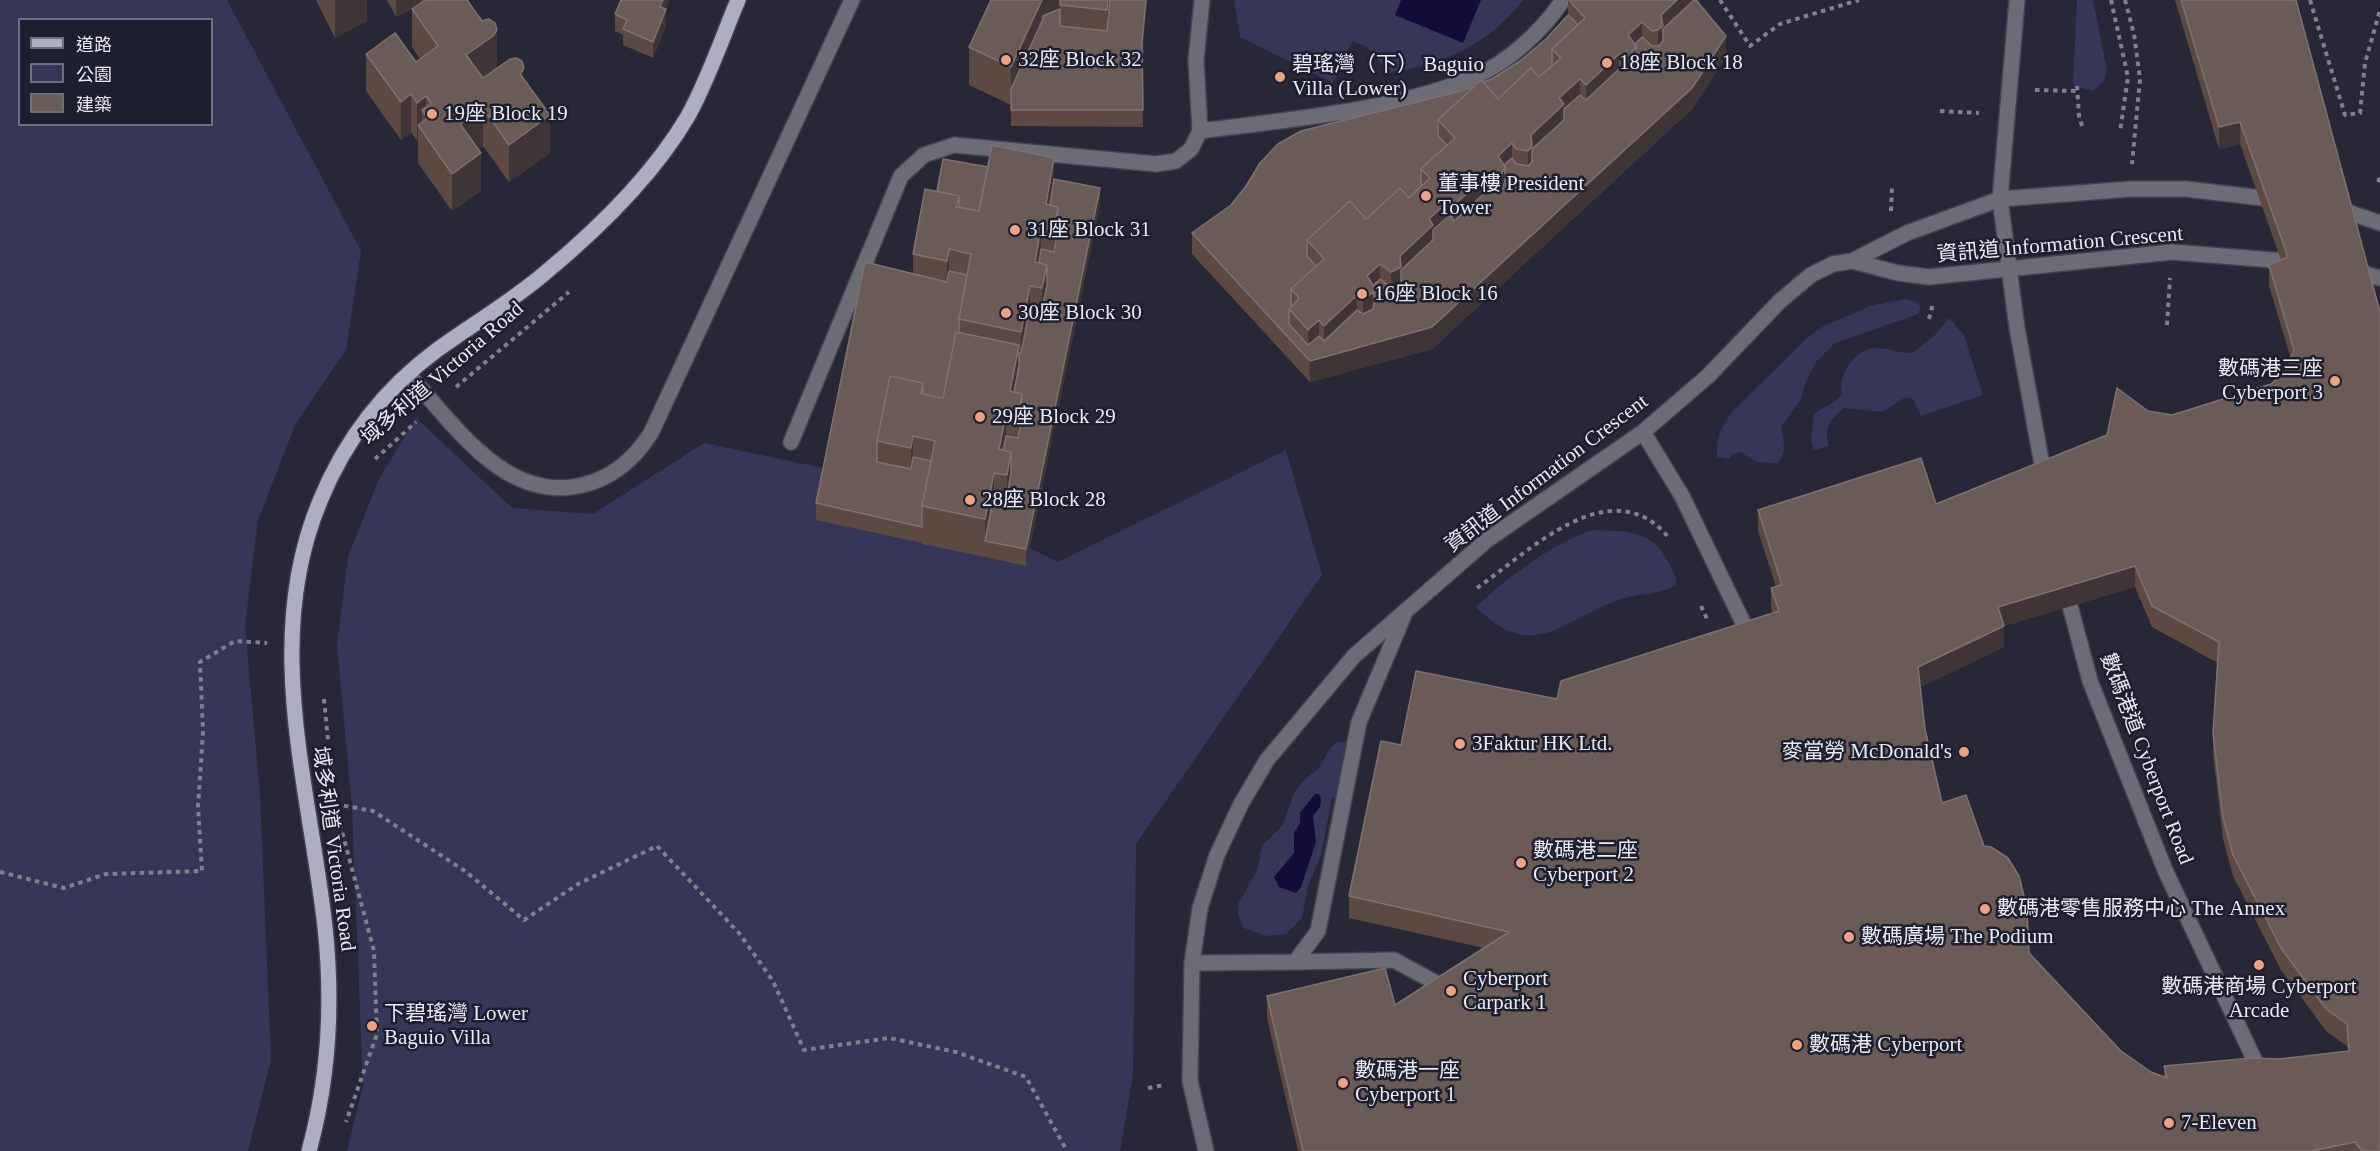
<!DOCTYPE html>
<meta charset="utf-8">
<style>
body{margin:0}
#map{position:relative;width:2380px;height:1151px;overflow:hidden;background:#272738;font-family:"Times New Roman","Noto Sans TC",serif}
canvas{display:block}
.legend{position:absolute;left:18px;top:18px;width:195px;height:108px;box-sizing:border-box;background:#1d1e2e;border:2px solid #6e6f7e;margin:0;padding:8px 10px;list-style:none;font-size:18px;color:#e8e9f5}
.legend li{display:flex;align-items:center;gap:12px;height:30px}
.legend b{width:30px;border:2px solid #6e6f7e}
</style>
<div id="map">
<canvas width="2380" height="1151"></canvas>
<ul class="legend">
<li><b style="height:8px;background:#adaec1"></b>道路</li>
<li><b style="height:16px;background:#363658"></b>公園</li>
<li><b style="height:16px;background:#6b5b56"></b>建築</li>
</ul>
</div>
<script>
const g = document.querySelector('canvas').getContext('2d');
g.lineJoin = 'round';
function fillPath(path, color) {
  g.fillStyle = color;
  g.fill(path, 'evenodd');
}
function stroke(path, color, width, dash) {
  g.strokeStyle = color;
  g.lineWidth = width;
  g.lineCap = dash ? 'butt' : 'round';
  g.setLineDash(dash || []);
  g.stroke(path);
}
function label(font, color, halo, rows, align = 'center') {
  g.font = font + ' "Times New Roman","Noto Sans TC",serif';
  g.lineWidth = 5;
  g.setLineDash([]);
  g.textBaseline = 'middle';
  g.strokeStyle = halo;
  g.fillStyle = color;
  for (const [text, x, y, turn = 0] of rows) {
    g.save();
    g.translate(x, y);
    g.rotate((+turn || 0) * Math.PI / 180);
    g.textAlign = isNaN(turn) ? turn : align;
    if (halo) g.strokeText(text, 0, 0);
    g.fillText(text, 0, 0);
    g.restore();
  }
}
fillPath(new Path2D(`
 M0 0H227L361 251 346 350 296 423 258 520 245 625 260 795 271 1060 248 1151H0ZM20 20H212V124H20Z
 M1234 0H1523C1487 46 1445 63 1389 73L1366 46 1352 41 1333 83 1240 37Z
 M2077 0H2093L2107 70 2104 81 2093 91 2073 85Z
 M1905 299 1917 302 1921 307 1918 314 1835 343 1816 362 1806 381 1801 399 1781 427C1783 440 1788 453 1778 463L1757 462 1740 452 1733 454 1730 459 1717 457V446L1720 431 1730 414 1807 338 1824 326 1870 306Z
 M1949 318 1964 335 1983 395 1921 416 1913 399 1906 397 1882 412 1844 408C1831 419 1823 428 1829 446L1814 450 1811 441 1814 414C1821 408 1835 403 1840 396 1844 390 1840 389 1841 383 1844 369 1855 352 1870 349 1883 346 1898 353 1912 353L1934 336Z
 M416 418 512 508 593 514 704 443 899 484 1058 562 1286 450 1322 575 1136 844 1133 1075 1120 1151H347L363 1086 352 808 337 645 348 557 379 479Z
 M1592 530C1627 532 1651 528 1669 563 1673 571 1677 576 1676 585 1659 596 1636 593 1618 600 1560 622 1532 663 1476 607 1508 577 1550 545 1592 530Z
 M1338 742H1345L1348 748 1338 797 1332 798 1321 855 1308 886 1302 918 1286 934 1266 936 1244 928 1238 916V904L1257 871 1262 846 1283 825 1293 795 1302 782 1320 767 1330 748Z`), '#363658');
fillPath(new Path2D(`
 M1401 0H1481L1463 43 1395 15Z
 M1315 794H1319C1324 804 1319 809 1313 816L1316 842 1301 887 1296 893 1279 887 1274 877 1294 853V833L1300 823V813Z`), '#130c3a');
const minor = new Path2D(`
 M2017 0 2000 199 2017 328 2045 481
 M1200 131C1285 120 1395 111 1474 77 1509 62 1542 31 1563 0
 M2336 208 2380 223
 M1852 261 1898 273 1929 277 2172 252 2298 262
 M2352 270 2380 278
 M408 374C454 424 505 504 583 485 612 478 635 458 651 433L852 0
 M1643 432 1682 496 1751 639
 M791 442 901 176 924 155 954 145 1156 164 1176 161 1191 149 1200 131 1196 60 1202 0
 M2065 587 2090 681 2165 870 2262 1076
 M1295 962 1394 960 1449 990
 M1192 963 1295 962 1318 931 1359 722 1404 615
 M1206 1151 1190 1081 1192 963 1200 908 1217 855 1241 804 1267 760 1354 656 1487 540 1643 432 1708 376 1780 301 1811 275 1833 264 1852 261 1907 233 2000 199 2131 189H2186L2280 200`);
const major = new Path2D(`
 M309 1151C329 1078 333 1002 325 927 309 784 262 640 320 501 345 440 384 389 437 350 473 324 511 302 545 273 598 229 653 176 688 116 708 80 722 38 738 0`);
stroke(minor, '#424252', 18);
stroke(major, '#424252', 18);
stroke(new Path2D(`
 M1720 0 1750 46 1780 24 1859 0
 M2111 0 2128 77 2120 132
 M2125 0 2134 34 2140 79 2132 164
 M2310 0 2345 115 2360 113 2365 63 2380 10
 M2077 86 2079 116 2083 129
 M2035 90 2077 91
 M1940 111 1979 113
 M2378 182 2380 177
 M1891 211 1892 184
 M1929 319 1933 303
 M2167 325 2170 278
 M456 387 569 292
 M375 459 416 422
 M1477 588C1530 551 1612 467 1670 539
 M1701 606 1708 621
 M324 699 328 740
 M335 804 373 811 465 871 524 920 578 884 657 846 739 933 773 981 804 1050 889 1038 956 1052 1026 1077 1067 1151
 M340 824 374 951 377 1034 346 1122
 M0 872 64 888 106 874 202 871 198 807 203 732 200 662 235 641 267 643
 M1148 1088 1164 1085`), '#80808f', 4, [4.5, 4.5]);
stroke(minor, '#6b6c75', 15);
stroke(major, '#adaec1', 15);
fillPath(new Path2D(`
 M316 0H367V21L335 38Z
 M387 0H467L497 68 496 69 524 79 550 153 509 182 483 146 478 149 481 191 452 211 418 163V140L417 141 411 132 401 140 366 91V54L416 62 420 59 412 47V9L414 7 396 17Z
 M991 0H1147L1142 56 1143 127 1011 126V105L969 85V47Z
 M1568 0H1700V5L1726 57 1692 109 1432 349 1310 382 1192 254V233L1461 91 1492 79 1520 61 1546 39 1568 15Z
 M2175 0H2296L2380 1151H1298L1267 1018V996L1395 1005 1484 948 1349 918V896L1401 745 1557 699 1773 613 1771 609V588L1776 587 1758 531V510L1936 504 2107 435 2148 411 2172 415 2271 384 2286 370 2291 359 2269 286V265L2281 260 2240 144 2219 149ZM2135 587 2152 627 2218 663 2213 733V754L2223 839 2233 876 2281 970 2326 1031 2347 1046 2348 1051 2279 1059 2164 1066V1077L2151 1072 2121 1051 2029 953 1984 846 1942 803 1925 729 1920 687 2004 647V626Z
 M666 9V26L653 58 623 45V35L615 31V14Z
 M1054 180 1100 204 1026 566 985 557 922 544V543L816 520V503L913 274V254L937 191Z`), '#5c4a42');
fillPath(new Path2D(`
 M335 0H367V21L335 38Z
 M396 0H429L396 17Z
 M663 0H670L660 24V7Z
 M1041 0H1062L1060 5V25L1011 105V67Z
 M1108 0H1111L1107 47V10Z
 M1146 0H1147L1142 58V41Z
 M1677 0H1700V5L1658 67V30L1661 15Z
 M666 9V26L653 58V42Z
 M1642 22V59L1630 93V56L1628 35Z
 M497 30V68L493 74 466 92V55Z
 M1726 36V57L1692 109 1432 349 1310 382 1308 330 1319 320V357H1324V326L1357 295V331Z
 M1619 54V91L1586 121V85Z
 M524 68V106L520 74Z
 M1580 79V116L1528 187V151L1531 135 1559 98Z
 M411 94V132L401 140V102Z
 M426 96V116L422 110V131L418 125V140L417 141V103Z
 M483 108V146L460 161V124Z
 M550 115V153L509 182V145Z
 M2240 122V144L2219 149V127Z
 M1512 143V179L1500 213V177L1498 156Z
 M481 153V191L452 211V174Z
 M1054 158V196L1049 226 1046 204Z
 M1488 175V211L1454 242V205Z
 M1100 188V204L1026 566V549Z
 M1450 200V236L1391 308V272L1400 256 1429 219Z
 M1058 207V245L1054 268V230Z
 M1041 228V266L1035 262Z
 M949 249V287L947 299V261Z
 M1380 264V300L1363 335V298L1367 276Z
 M1047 265V303L1042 326V288Z
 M1030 286V324L1021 370V332Z
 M1019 345V383L1013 413 1010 391Z
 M1022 394V431L1018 455V417Z
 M1006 415V453L999 449Z
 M913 436V474L911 486V448Z
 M1011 452V490L1007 513V475Z
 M994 473V510L985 541V519Z
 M2135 566V587L2004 626V647L1918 688V667L1998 607Z`), '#403536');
const building = new Path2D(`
 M425 0H467L482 21 489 19 495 23 497 30 493 36 466 55 483 78 510 59 516 58 522 61 524 68 520 74 550 115 509 145 483 108 460 124 481 153 452 174 418 125 428 118 422 110 431 103 426 96 417 103 411 94 401 102 366 54 395 33 416 62 438 46 412 9Z
 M621 0H663L660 7 666 9 653 42 623 29 627 20 615 14Z
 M991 0H1042L1011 67 969 47Z
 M1060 0H1108L1107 10 1060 5Z
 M1110 0H1146L1142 41 1143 110H1011V89L1043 19V16L1060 9V26L1107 31Z
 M1569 0H1677L1661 15 1663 26 1658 30 1652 31 1642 22 1628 35 1636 46 1630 56 1619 54 1586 85 1580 79 1559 98 1564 104 1531 135 1532 146 1528 151 1516 149 1512 143 1498 156 1505 167 1500 177 1488 175 1454 205 1450 200 1429 219 1433 225 1400 256 1401 267 1391 272 1380 264 1367 276 1374 287 1373 293 1363 298 1357 295 1324 326 1319 320 1308 330 1289 309 1299 298 1291 289 1324 259 1307 240 1350 201 1366 219 1400 188 1409 198 1430 178 1421 169 1455 138 1438 120 1481 80 1498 99 1531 68 1539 77 1550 68 1561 58 1552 49 1585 18Z
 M1694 0H1696L1726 36 1692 88 1432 327 1310 361 1192 233 1231 205 1246 186 1260 163 1278 144 1301 131 1461 91 1475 86 1438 120V136L1447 145 1421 169V184L1422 185 1409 198 1400 188 1366 219 1350 201 1307 240V256L1316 266 1291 289V305L1292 306 1289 309V324L1308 345 1319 336 1324 341 1357 310 1363 314 1373 309 1374 303V287L1373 286 1380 279 1391 287 1401 283V270L1433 240V230L1450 215 1454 221 1488 190 1500 192 1505 182V167L1504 165 1512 158 1516 164 1528 166 1532 162V149L1564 120V109L1580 95 1586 100 1619 69 1630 72 1636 62V46L1635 44 1642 37 1652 46H1658L1663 41V29Z
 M2181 0H2296L2380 312V1151H2362L2355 1142 2311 1151H1303L1267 996 1385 968 1395 1005 1509 932 1349 896 1381 741 1401 745 1416 671 1557 699 1561 681 1779 611 1771 588 1782 585 1758 510 1921 458 1936 504 2107 435 2117 388 2148 411 2172 415 2271 384 2286 370 2294 350 2269 265 2288 257 2240 122 2219 127ZM2135 566 2152 606 2219 642 2213 733 2223 818 2233 855 2281 948 2326 1009 2347 1024 2349 1051 2279 1059 2252 1058 2164 1066 2167 1078 2151 1072 2121 1051 2029 953 2027 908 2019 876 2008 858 1991 847 1984 846 1966 795 1942 803 1925 729 1918 667 2004 626 1998 607Z
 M1568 15 1578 25 1552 49V64L1553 65 1539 77 1531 68 1498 99 1483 82 1492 79 1520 61 1546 39Z
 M992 145 1054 158 1046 204 1058 207 1054 230 1041 228 1035 262 1047 265 1042 288 1030 286 1021 332 959 319 971 254 949 249 947 261 913 254 925 189 959 196 956 207 979 211Z
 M943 159 988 167 979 211 959 207V196L937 191Z
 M1054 179 1100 188 1026 549 985 541 994 494 1007 496 1011 473V452L1003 450 1006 436 1018 438 1022 415V394L1014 392 1019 366V353H1021L1030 307 1042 309 1047 286V265L1039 263 1041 249 1054 252 1058 228V207L1050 205Z
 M865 262 947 282 949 271 967 275 959 319V333L956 332 943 398 923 394V383L890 376 877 441V462L911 469 913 457 931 461 922 506V527L816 503Z
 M956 332 1019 345 1010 391 1022 394 1018 417 1006 415 999 449 1011 452 1007 475 994 473 985 519 922 506 935 441 913 436 911 448 877 441 890 376 923 383 921 394 943 398Z`);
fillPath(building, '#6b5b56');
stroke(building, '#7e716f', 1.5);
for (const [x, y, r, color] of [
 [1006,60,6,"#f1a17d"],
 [1607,63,6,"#f1a17d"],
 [1280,77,6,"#f1a17d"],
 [432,114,6,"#f1a17d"],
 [1426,196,6,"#f1a17d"],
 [1015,230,6,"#f1a17d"],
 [1362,294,6,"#f1a17d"],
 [1006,313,6,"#f1a17d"],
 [2335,381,6,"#f1a17d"],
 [980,417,6,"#f1a17d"],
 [970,500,6,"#f1a17d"],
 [1460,744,6,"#f1a17d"],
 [1964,752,6,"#f1a17d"],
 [1521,863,6,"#f1a17d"],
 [1985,909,6,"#f1a17d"],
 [1849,937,6,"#f1a17d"],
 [2259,965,6,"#f1a17d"],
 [1451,991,6,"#f1a17d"],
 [372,1026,6,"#f1a17d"],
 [1797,1045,6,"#f1a17d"],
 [1343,1083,6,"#f1a17d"],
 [2169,1123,6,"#f1a17d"]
]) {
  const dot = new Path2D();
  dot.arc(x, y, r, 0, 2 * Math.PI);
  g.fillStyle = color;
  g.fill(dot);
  stroke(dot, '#1d1e2e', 2);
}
label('21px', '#e8e9f5', '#1d1e2e', [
 ["32座 Block 32",1018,60],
 ["18座 Block 18",1619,63],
 ["碧瑤灣（下） Baguio",1292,65],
 ["Villa (Lower)",1292,89],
 ["19座 Block 19",444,114],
 ["董事樓 President",1438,184],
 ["Tower",1438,208],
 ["31座 Block 31",1027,230],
 ["16座 Block 16",1374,294],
 ["30座 Block 30",1018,313],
 ["數碼港三座",2323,369,"right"],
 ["Cyberport 3",2323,393,"right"],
 ["29座 Block 29",992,417],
 ["28座 Block 28",982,500],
 ["3Faktur HK Ltd.",1472,744],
 ["麥當勞 McDonald's",1952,752,"right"],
 ["數碼港二座",1533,851],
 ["Cyberport 2",1533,875],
 ["數碼港零售服務中心 The Annex",1997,909],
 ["數碼廣場 The Podium",1861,937],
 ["Cyberport",1463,979],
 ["Carpark 1",1463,1003],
 ["數碼港商場 Cyberport",2259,987,"center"],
 ["Arcade",2259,1011,"center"],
 ["下碧瑤灣 Lower",384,1014],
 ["Baguio Villa",384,1038],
 ["數碼港 Cyberport",1809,1045],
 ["數碼港一座",1355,1071],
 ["Cyberport 1",1355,1095],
 ["7-Eleven",2181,1123]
], 'left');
label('21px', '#e8e9f5', '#1d1e2e', [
 ["資訊道 Information Crescent",2060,245,-5],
 ["域多利道 Victoria Road",443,374,-41],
 ["資訊道 Information Crescent",1547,474,-37],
 ["數碼港道 Cyberport Road",2146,759,69],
 ["域多利道 Victoria Road",333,849,82]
]);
</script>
